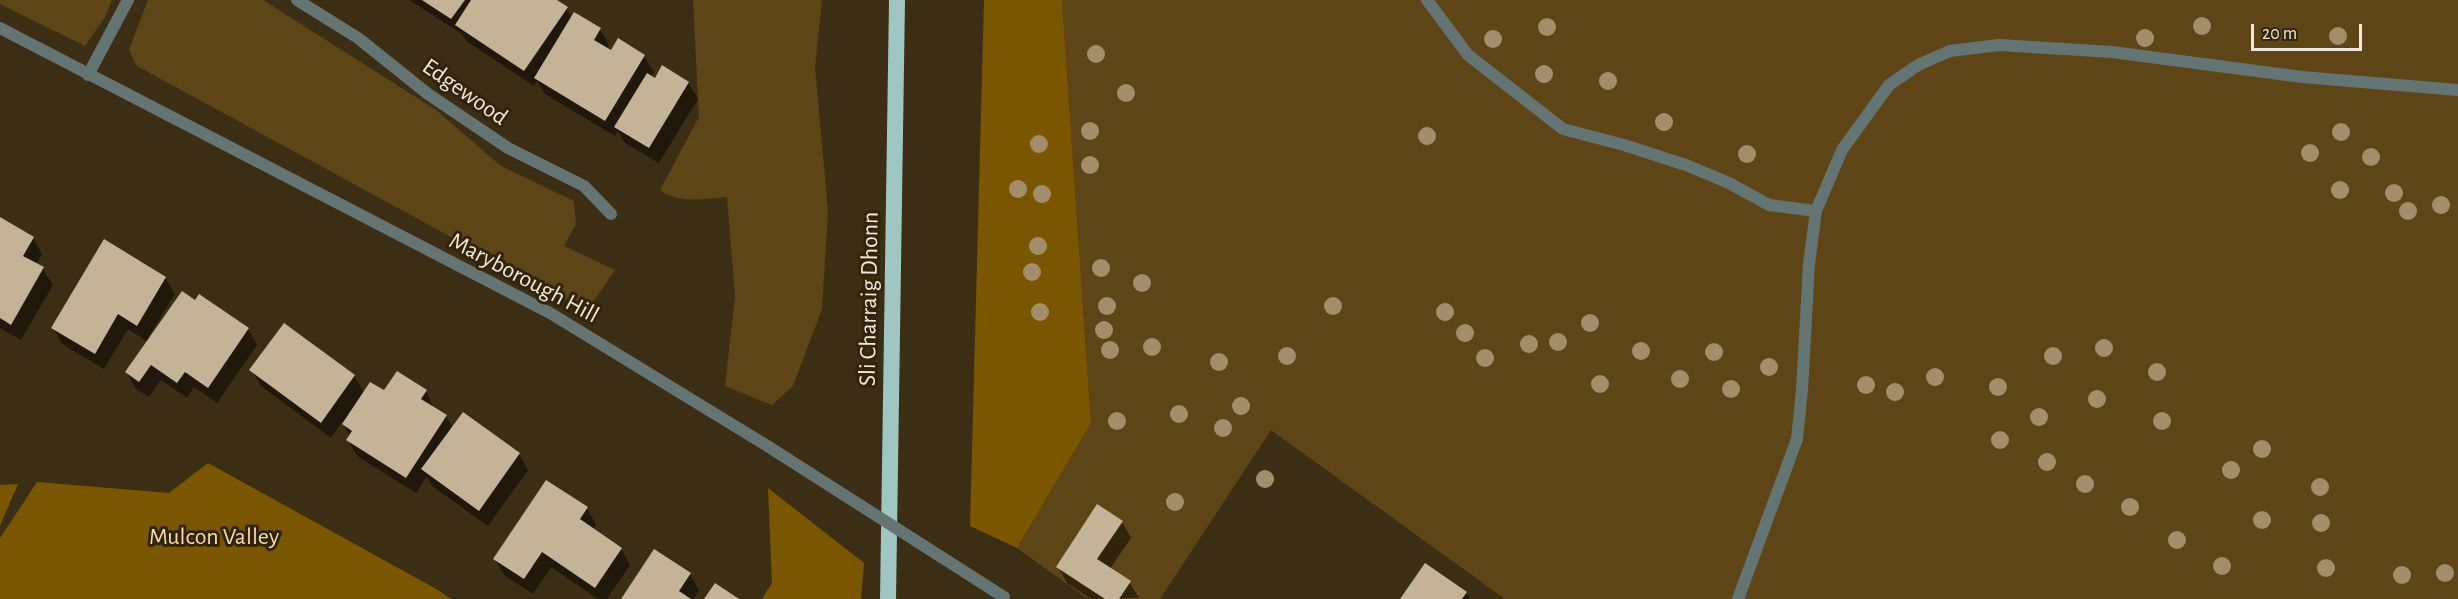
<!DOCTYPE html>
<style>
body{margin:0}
#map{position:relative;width:2458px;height:599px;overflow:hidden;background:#3c2e15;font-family:"Alegreya Sans",sans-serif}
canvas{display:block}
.scale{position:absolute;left:2251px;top:24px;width:111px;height:27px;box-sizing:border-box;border:3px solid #f1e8d9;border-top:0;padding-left:8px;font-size:18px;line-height:21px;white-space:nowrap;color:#f1e8d9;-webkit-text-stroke:4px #32240b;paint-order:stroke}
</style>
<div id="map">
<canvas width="2458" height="599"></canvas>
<div class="scale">20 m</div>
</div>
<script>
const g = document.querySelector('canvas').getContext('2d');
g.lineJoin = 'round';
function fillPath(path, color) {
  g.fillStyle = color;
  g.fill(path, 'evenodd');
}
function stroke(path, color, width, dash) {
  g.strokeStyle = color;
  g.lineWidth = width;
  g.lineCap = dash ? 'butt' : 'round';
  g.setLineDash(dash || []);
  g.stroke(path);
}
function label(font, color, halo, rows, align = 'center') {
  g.font = font + ' "Alegreya Sans",sans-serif';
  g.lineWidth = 6;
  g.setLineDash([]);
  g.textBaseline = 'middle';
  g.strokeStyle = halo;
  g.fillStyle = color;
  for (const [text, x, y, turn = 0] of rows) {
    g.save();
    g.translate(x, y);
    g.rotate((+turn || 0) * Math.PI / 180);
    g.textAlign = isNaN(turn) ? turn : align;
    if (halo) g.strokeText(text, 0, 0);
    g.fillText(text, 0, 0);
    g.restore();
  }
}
fillPath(new Path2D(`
 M0 0H112L105 17 85 46 0 4Z
 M148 0H263L436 110 501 166 574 201 576 224 564 246 615 270 587 311 137 66 129 50Z
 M693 0H822L815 67 828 211 822 309 793 386 772 405 725 386 735 296 727 197C705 199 678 204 660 190L699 117Z
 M1062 0H2458V599H1505L1271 430 1160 599H1088L1017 548 1091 423Z`), '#5e4518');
fillPath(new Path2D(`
 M984 0H1062L1091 423 1017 548 970 526Z
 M208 463 438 590 451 599H0V538L37 482 169 493Z
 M18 484 0 526V485Z
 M768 488 864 563 861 599H762L772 583Z`), '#7b5600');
fillPath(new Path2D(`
 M409 0H555L566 8 572 18 600 29 609 45 607 50 644 56 654 72 651 77 655 80 662 68 688 83 698 99 659 163 625 143 618 131 615 136 545 94 537 81 534 86 466 41 462 34Z
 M0 219 33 238 42 254 36 265 43 269 53 285 21 340 0 328Z
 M165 278 175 294 149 336 151 338 196 302 248 329 257 345 217 403 194 387 187 398 161 380 149 397 136 389 127 373 148 342 128 329 104 369 62 344 53 328Z
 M284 325 354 376 364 393 426 391 434 409 446 416 453 428 519 454 528 470 488 526 432 486 427 476 416 493 357 456 348 440 350 436 342 422 331 438 261 386 251 370Z
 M587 508 596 525 593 530 621 549 630 565 607 599H598L551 567 533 594 504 575 495 559Z
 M1122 522 1131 538 1110 569 1129 582 1139 598 1091 599 1067 583 1058 567Z
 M690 574 699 590 694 599H623Z
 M1466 593 1470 599H1402Z`), '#0007');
fillPath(new Path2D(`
 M422 0H465L451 19Z
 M471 0H557L568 7 524 71 455 25Z
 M574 12 601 28 594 40 611 50 618 38 645 55 605 121 534 78Z
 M662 65 689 82 649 148 614 127 647 73 655 78Z
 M0 217 34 237 23 256 44 267 11 325 0 318Z
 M104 239 166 277 137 326 118 314 95 354 51 328Z
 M182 291 195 300 199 294 249 328 208 388 185 372 177 383 151 365 139 382 125 372Z
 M284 323 355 375 321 423 249 370Z
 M397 371 427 390 421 399 447 415 406 478 346 440 352 431 342 424 370 382 384 390Z
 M463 412 520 453 479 511 421 469Z
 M546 480 588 507 580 519 622 548 595 588 542 552 524 579 493 559Z
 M1097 504 1123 521 1097 559 1131 581 1119 599H1105L1056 567Z
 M654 549 691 573 679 591 691 599H621Z
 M1425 563 1467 592 1462 599H1400Z
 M715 583 739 599H704Z`), '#c5b397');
stroke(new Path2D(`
 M1427 0 1468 55 1563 129 1624 145 1686 165 1729 183 1769 205 1816 211
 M1738 599 1797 439 1802 390 1809 264 1816 211 1842 150 1889 85 1918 65 1950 51 1999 45 2112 52 2302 77 2458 90`), '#647473', 12);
stroke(new Path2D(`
 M297 0 358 38 428 94 508 148 584 186 611 214`), '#647473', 12);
stroke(new Path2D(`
 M0 28 550 313 769 447
 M88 75 128 0`), '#647473', 12);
stroke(new Path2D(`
 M888 599 897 0`), '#a0c6c4', 16);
stroke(new Path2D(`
 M769 447 1004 597`), '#647473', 12);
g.fillStyle = '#a28e6b';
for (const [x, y] of [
 [2202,26],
 [1547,27],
 [2338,36],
 [2145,38],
 [1493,39],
 [1096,54],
 [1544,74],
 [1608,81],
 [1126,93],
 [1664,122],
 [1090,131],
 [2341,132],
 [1427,136],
 [1039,144],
 [2310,153],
 [1747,154],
 [2371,157],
 [1090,165],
 [1018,189],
 [2340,190],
 [2394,193],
 [1042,194],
 [2441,205],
 [2408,211],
 [1038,246],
 [1101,268],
 [1032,272],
 [1142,283],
 [1107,306],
 [1333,306],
 [1040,312],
 [1445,312],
 [1590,323],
 [1104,330],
 [1465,333],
 [1558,342],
 [1529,344],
 [1152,347],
 [2104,348],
 [1110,350],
 [1641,351],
 [1714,352],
 [1287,356],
 [2053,356],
 [1485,358],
 [1219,362],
 [1769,367],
 [2157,372],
 [1935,377],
 [1680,379],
 [1600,384],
 [1866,385],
 [1998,387],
 [1731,389],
 [1895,392],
 [2097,399],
 [1241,406],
 [1179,414],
 [2039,417],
 [1117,421],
 [2162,421],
 [1223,428],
 [2000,440],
 [2262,449],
 [2047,462],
 [2231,470],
 [1265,479],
 [2085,484],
 [2320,487],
 [1175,502],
 [2130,507],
 [2262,520],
 [2321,523],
 [2177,540],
 [2222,566],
 [2326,568],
 [2445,573],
 [2402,575]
]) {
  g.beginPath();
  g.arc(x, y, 9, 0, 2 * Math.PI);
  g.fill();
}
label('24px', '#f1e8d9', '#32240b', [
 ["Edgewood",465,92,35],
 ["Maryborough Hill",524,278,28],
 ["Sli Charraig Dhonn",869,299,-89]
]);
label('24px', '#f6dcb2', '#32240b', [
 ["Mulcon Valley",214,537]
]);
</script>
